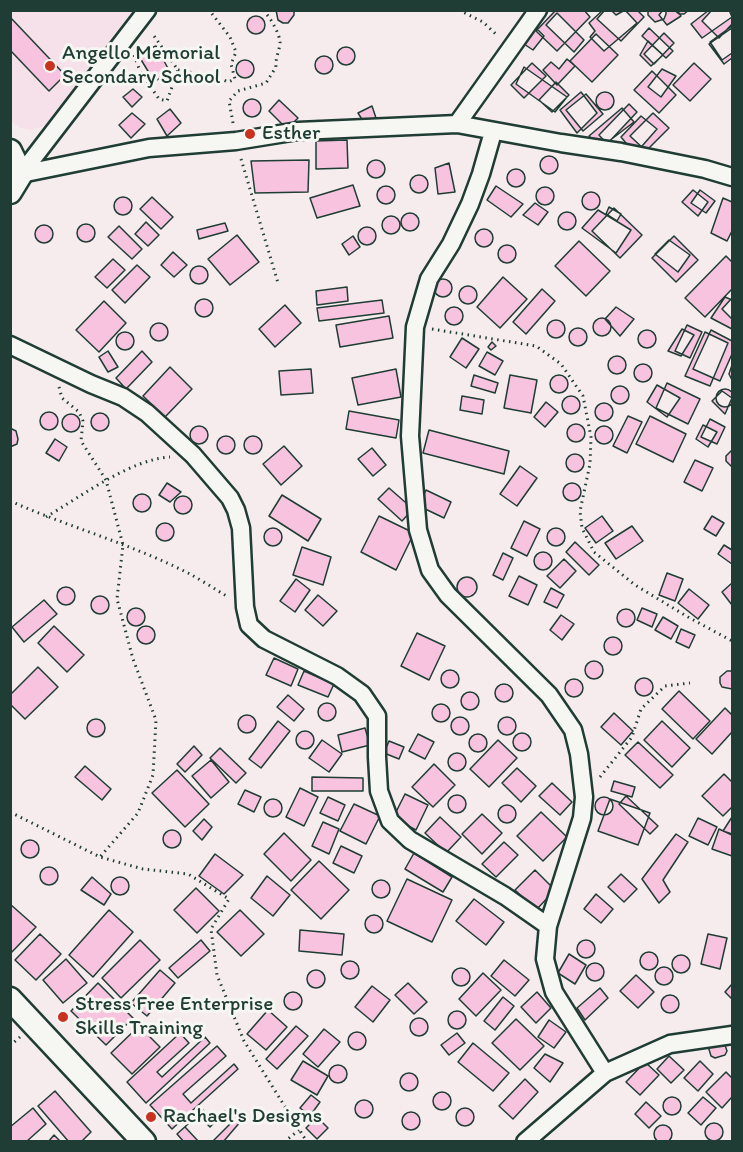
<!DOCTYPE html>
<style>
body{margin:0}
#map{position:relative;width:743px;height:1152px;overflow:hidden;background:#f6ecee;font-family:Itim,sans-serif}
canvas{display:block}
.frame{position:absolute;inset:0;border:12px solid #1f3d34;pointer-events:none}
</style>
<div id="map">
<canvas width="743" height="1152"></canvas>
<div class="frame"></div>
</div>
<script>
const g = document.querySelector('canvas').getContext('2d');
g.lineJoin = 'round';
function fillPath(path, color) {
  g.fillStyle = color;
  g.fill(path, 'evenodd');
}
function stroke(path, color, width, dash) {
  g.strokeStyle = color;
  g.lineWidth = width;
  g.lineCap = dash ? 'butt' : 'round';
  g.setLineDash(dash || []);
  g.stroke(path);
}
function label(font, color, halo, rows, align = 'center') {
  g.font = font + ' Itim,sans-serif';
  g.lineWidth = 6;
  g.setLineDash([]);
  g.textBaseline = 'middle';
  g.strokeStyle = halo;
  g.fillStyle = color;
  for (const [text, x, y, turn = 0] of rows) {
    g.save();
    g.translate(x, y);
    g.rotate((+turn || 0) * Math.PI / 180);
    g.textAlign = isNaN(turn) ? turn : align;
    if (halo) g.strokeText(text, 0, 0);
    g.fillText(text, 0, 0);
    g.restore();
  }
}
fillPath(new Path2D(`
 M10 11H132L45 126 32 130 20 128 11 121Z`), '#f6e0ea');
const building = new Path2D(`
 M276 10H294V15L288 23H283L278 20Z
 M556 10H584L590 17 557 51 536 31Z
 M603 10H611L616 15 625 10 637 23 604 51 590 37 595 31 589 23Z
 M605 10H637L644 17 621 41 597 19Z
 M648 10H666V14L664 19 655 22 648 15Z
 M663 10H677L681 16 667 25 659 15Z
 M674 10H689L684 14H679Z
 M709 10H729L732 17 702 38 691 24Z
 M712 10H732V24L719 38 702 21Z
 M557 13 584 40 574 52 546 25Z
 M247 25a9 9 0 1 1 18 0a9 9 0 1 1-18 0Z
 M10 17 65 75 49 91 10 50Z
 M732 26V53L722 60 710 42Z
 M536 28 544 36 533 50 524 44Z
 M649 28 673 51 666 58 642 36Z
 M732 28V58L724 64 709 44Z
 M664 33 674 43 654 64 644 54Z
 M596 34 618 55 592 82 570 61Z
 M648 41 663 55 651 66 640 55Z
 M156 46 171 74 154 81 137 53Z
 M337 56a9 9 0 1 1 18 0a9 9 0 1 1-18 0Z
 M315 65a9 9 0 1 1 18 0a9 9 0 1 1-18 0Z
 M567 59 575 66 557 85 543 70 551 62 559 69Z
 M236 69a9 9 0 1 1 18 0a9 9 0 1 1-18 0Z
 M532 63 546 76 524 98 511 85Z
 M694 63 711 79 690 101 673 85Z
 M524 67 567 97 555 112 516 84Z
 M662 69 676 76 661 97 648 87Z
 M652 71 676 95 659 113 634 90Z
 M556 82 569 95 552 112 539 100Z
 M133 89 142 97 132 107 123 97Z
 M596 101a9 9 0 1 1 18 0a9 9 0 1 1-18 0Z
 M581 92 597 113 577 133 560 110Z
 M586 94 603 114 583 131 566 110Z
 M243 108a9 9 0 1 1 18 0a9 9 0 1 1-18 0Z
 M279 100 298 118 287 129 269 111Z
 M629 104 637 112 607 144 599 135Z
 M372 106 376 118 363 121 358 113Z
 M622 108 634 122 600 148 589 136Z
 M170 109 181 123 167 136 157 119Z
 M132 113 145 124 131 138 119 125Z
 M653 113 669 128 646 151 630 136Z
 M641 116 657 129 635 154 621 137Z
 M347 140 348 168 316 169V141Z
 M540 165a9 9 0 1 1 18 0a9 9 0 1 1-18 0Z
 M367 169a9 9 0 1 1 18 0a9 9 0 1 1-18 0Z
 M309 160 308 192 255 193 251 161Z
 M449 163 455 192 438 194 435 168Z
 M507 178a9 9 0 1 1 18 0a9 9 0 1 1-18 0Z
 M410 184a9 9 0 1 1 18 0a9 9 0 1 1-18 0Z
 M353 185 360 206 317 218 310 198Z
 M377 195a9 9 0 1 1 18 0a9 9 0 1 1-18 0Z
 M496 186 523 204 511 217 487 200Z
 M536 196a9 9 0 1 1 18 0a9 9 0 1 1-18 0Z
 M693 190 708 202 698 216 682 202Z
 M700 190 715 201 706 213 691 203Z
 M582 201a9 9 0 1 1 18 0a9 9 0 1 1-18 0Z
 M114 206a9 9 0 1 1 18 0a9 9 0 1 1-18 0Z
 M152 197 173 217 161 229 140 209Z
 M723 198 732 202V231L727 241 711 233Z
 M535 203 548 212 538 225 523 215Z
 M609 207 621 214 617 221 606 214Z
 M614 208 642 235 620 258 592 231Z
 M598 210 631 230 616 253 582 228Z
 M558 221a9 9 0 1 1 18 0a9 9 0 1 1-18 0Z
 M401 222a9 9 0 1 1 18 0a9 9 0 1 1-18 0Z
 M382 225a9 9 0 1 1 18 0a9 9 0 1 1-18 0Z
 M146 222 159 235 148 246 135 234Z
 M225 223 228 231 199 239 197 230Z
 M77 233a9 9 0 1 1 18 0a9 9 0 1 1-18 0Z
 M35 234a9 9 0 1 1 18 0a9 9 0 1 1-18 0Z
 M119 226 142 249 132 259 108 237Z
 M358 236a9 9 0 1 1 18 0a9 9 0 1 1-18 0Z
 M475 238a9 9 0 1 1 18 0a9 9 0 1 1-18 0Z
 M237 235 259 262 230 285 208 259Z
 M353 236 360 247 349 255 342 244Z
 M674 236 698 260 676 282 652 258Z
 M669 240 690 255 678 272 655 254Z
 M579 241 610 271 586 296 555 266Z
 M498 254a9 9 0 1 1 18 0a9 9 0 1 1-18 0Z
 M173 252 187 265 174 277 161 265Z
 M726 256 732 262V289L705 317 685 298Z
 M113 259 125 270 107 288 95 277Z
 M137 265 150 277 125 303 112 290Z
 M190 275a9 9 0 1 1 18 0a9 9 0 1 1-18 0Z
 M503 277 527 299 500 328 477 307Z
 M434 288a9 9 0 1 1 18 0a9 9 0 1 1-18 0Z
 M459 295a9 9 0 1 1 18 0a9 9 0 1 1-18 0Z
 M347 287 348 301 317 305 316 291Z
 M542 289 555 301 526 334 513 322Z
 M725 297 732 300V329L711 318Z
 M732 298V319L722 309Z
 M195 308a9 9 0 1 1 18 0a9 9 0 1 1-18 0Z
 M382 300 384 313 319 321 317 308Z
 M104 301 126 323 99 352 76 330Z
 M285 305 301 323 275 347 259 329Z
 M445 316a9 9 0 1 1 18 0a9 9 0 1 1-18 0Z
 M616 307 634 319 620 336 605 319Z
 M389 316 393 338 340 347 336 325Z
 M593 327a9 9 0 1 1 18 0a9 9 0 1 1-18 0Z
 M547 329a9 9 0 1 1 18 0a9 9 0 1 1-18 0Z
 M150 332a9 9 0 1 1 18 0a9 9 0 1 1-18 0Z
 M687 325 702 332 690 358 675 351Z
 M569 337a9 9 0 1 1 18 0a9 9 0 1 1-18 0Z
 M682 329 694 335 681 356 668 351Z
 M638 339a9 9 0 1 1 18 0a9 9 0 1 1-18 0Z
 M711 330 732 341V354L720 381 693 369Z
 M116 341a9 9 0 1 1 18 0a9 9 0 1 1-18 0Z
 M705 332 728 343 710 386 685 376Z
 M462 338 479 349 466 368 450 357Z
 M492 342 496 346 491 350 488 347Z
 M108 351 118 367 108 372 99 357Z
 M142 351 152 362 126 389 116 378Z
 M487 352 503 361 495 375 479 366Z
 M608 365a9 9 0 1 1 18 0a9 9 0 1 1-18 0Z
 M634 373a9 9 0 1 1 18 0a9 9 0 1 1-18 0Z
 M732 365V380L729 374Z
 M170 367 192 389 165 417 143 396Z
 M311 369 313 393 281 395 279 371Z
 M396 369 401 397 358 405 352 378Z
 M550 384a9 9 0 1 1 18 0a9 9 0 1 1-18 0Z
 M474 375 498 383 495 393 471 386Z
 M510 375 537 380 531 413 504 408Z
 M667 383 700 399 688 424 656 408Z
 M657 385 680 398 667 417 647 402Z
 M611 395a9 9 0 1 1 18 0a9 9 0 1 1-18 0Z
 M716 398a9 9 0 1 1 18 0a9 9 0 1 1-18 0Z
 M722 391 732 398 725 414 712 401Z
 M562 405a9 9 0 1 1 18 0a9 9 0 1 1-18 0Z
 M462 396 484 400 482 414 460 410Z
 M546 402 558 412 545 427 534 417Z
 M595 412a9 9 0 1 1 18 0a9 9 0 1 1-18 0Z
 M349 411 399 420 396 438 346 429Z
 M40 421a9 9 0 1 1 18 0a9 9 0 1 1-18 0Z
 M91 422a9 9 0 1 1 18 0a9 9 0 1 1-18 0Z
 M62 423a9 9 0 1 1 18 0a9 9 0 1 1-18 0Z
 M628 416 642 422 627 453 613 446Z
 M650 416 686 434 673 462 636 444Z
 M710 419 725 427 717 444 701 437Z
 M567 433a9 9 0 1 1 18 0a9 9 0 1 1-18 0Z
 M703 425 717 432 708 447 696 439Z
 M190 435a9 9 0 1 1 18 0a9 9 0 1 1-18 0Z
 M595 435a9 9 0 1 1 18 0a9 9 0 1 1-18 0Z
 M10 428 16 431 18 439 17 444 10 447Z
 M429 430 509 451 504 474 423 453Z
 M244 445a9 9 0 1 1 18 0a9 9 0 1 1-18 0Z
 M217 445a9 9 0 1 1 18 0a9 9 0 1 1-18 0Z
 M55 439 67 447 59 461 46 453Z
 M284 446 302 466 281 485 263 464Z
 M372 448 386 465 373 476 358 459Z
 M732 450V467L726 461V456Z
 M566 463a9 9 0 1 1 18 0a9 9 0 1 1-18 0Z
 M695 460 713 468 702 491 684 482Z
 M520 466 537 478 517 506 500 494Z
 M563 492a9 9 0 1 1 18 0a9 9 0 1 1-18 0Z
 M167 483 181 492 170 502 159 495Z
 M389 488 413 509 402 521 378 499Z
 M426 490 451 502 444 518 419 506Z
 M133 503a9 9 0 1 1 18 0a9 9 0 1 1-18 0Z
 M282 495 321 519 308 541 269 516Z
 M174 505a9 9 0 1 1 18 0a9 9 0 1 1-18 0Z
 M379 516 414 533 396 570 361 552Z
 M602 516 613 531 596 543 585 528Z
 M712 516 724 523 716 536 704 529Z
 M524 521 540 529 527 556 511 548Z
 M156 532a9 9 0 1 1 18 0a9 9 0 1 1-18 0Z
 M632 526 643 541 616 559 605 543Z
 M547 537a9 9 0 1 1 18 0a9 9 0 1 1-18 0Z
 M264 537a9 9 0 1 1 18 0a9 9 0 1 1-18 0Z
 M575 542 599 565 589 575 566 552Z
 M724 545 732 550V564L718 554Z
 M302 547 331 557 323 585 293 575Z
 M534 561a9 9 0 1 1 18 0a9 9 0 1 1-18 0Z
 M503 553 513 558 503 580 493 575Z
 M564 559 576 571 560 588 547 576Z
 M667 573 683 579 675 601 659 595Z
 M519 576 537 585 528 605 509 596Z
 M457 587a10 10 0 1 1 20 0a10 10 0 1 1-20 0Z
 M296 579 310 590 295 612 280 601Z
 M732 583V605L722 592Z
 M57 596a9 9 0 1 1 18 0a9 9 0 1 1-18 0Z
 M551 588 564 595 557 608 544 602Z
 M689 589 709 605 698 619 678 603Z
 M318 595 337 611 323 626 305 610Z
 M91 605a9 9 0 1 1 18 0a9 9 0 1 1-18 0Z
 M44 600 57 614 24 642 12 627Z
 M127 617a9 9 0 1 1 18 0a9 9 0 1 1-18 0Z
 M642 608 657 614 652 627 637 620Z
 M617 618a9 9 0 1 1 18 0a9 9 0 1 1-18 0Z
 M561 615 574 624 562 640 550 630Z
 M663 617 678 626 671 639 655 630Z
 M137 635a9 9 0 1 1 18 0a9 9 0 1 1-18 0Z
 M54 626 84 655 67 672 38 643Z
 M681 629 695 635 689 648 676 642Z
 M417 633 445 646 429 680 401 666Z
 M604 646a9 9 0 1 1 18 0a9 9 0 1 1-18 0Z
 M274 658 298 669 291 686 266 675Z
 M585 670a9 9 0 1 1 18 0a9 9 0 1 1-18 0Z
 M38 667 58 687 25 719 10 704V695Z
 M441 679a9 9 0 1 1 18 0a9 9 0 1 1-18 0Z
 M304 671 334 684 328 697 298 685Z
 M727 671H732V689L722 687 720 683V677Z
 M635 687a9 9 0 1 1 18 0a9 9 0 1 1-18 0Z
 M565 688a9 9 0 1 1 18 0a9 9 0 1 1-18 0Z
 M495 693a9 9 0 1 1 18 0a9 9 0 1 1-18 0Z
 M679 691 710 721 693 739 662 709Z
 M461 701a9 9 0 1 1 18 0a9 9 0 1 1-18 0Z
 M288 695 304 709 294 721 277 707Z
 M318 712a9 9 0 1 1 18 0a9 9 0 1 1-18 0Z
 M432 713a9 9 0 1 1 18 0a9 9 0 1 1-18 0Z
 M725 708 732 715V732L712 754 696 739Z
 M614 713 633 731 621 745 601 727Z
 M238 724a9 9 0 1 1 18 0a9 9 0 1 1-18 0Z
 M451 726a9 9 0 1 1 18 0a9 9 0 1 1-18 0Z
 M498 726a9 9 0 1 1 18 0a9 9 0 1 1-18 0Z
 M87 728a9 9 0 1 1 18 0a9 9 0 1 1-18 0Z
 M278 721 290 731 261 768 249 759Z
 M662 721 690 748 672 767 644 740Z
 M365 728 370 745 342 752 338 735Z
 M296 740a9 9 0 1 1 18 0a9 9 0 1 1-18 0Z
 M513 742a9 9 0 1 1 18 0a9 9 0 1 1-18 0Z
 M469 743a9 9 0 1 1 18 0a9 9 0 1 1-18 0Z
 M418 734 434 742 425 759 409 751Z
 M322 740 342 754 329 772 309 758Z
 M498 740 517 758 489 787 470 769Z
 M389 741 404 747 399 759 384 753Z
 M638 742 673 775 660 788 625 755Z
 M194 746 202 755 185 772 177 764Z
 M220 748 246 773 236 783 210 758Z
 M448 762a9 9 0 1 1 18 0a9 9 0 1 1-18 0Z
 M211 760 229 782 211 798 192 776Z
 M434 764 455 785 433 807 412 787Z
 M85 766 111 789 102 800 75 777Z
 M517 768 536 786 521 802 502 783Z
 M177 770 209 804 185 827 152 793Z
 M724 774 732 782V807L723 816 702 796Z
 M312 777 363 778V791H312Z
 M614 781 635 787 632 797 611 791Z
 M552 783 572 802 560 815 539 796Z
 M300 788 318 797 304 826 286 817Z
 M245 790 261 797 254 812 238 804Z
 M405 794 428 805 416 830 393 818Z
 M448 804a9 9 0 1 1 18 0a9 9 0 1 1-18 0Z
 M626 796 658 826 650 834 619 804Z
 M595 806a9 9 0 1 1 18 0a9 9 0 1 1-18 0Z
 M328 797 345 805 338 821 320 813Z
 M264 808a9 9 0 1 1 18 0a9 9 0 1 1-18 0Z
 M610 799 650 813 638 845 598 831Z
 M354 804 380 816 366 844 340 831Z
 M498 814a9 9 0 1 1 18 0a9 9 0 1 1-18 0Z
 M541 812 567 837 543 861 517 836Z
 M482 814 502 833 482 854 462 834Z
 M440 817 461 837 446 853 425 833Z
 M732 817V834L723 831Z
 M698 818 717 827 708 845 689 836Z
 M204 819 212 827 202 840 193 831Z
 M323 822 339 829 329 854 312 846Z
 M719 829 732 835V856L712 849Z
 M163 839a9 9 0 1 1 18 0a9 9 0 1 1-18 0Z
 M284 833 311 860 291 881 264 854Z
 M676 834 688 842 663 880 670 892 659 903 642 879Z
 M21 849a9 9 0 1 1 18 0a9 9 0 1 1-18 0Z
 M504 842 518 855 496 877 482 864Z
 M341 846 362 856 354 873 333 863Z
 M414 853 452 877 443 892 405 869Z
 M215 854 243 875 224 894 199 876Z
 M319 861 349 890 321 919 291 890Z
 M40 876a9 9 0 1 1 18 0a9 9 0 1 1-18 0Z
 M535 870 555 890 536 910 515 890Z
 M621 874 637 889 624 902 608 887Z
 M267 876 290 895 273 916 251 898Z
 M111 886a9 9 0 1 1 18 0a9 9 0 1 1-18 0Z
 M92 877 111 894 104 905 81 890Z
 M407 879 452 900 432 942 387 921Z
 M372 889a9 9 0 1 1 18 0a9 9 0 1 1-18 0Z
 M196 888 219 911 197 933 174 910Z
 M596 894 613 909 601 923 584 909Z
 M474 899 504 922 486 945 456 921Z
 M10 904 36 927 10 954Z
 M109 910 133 932 93 977 69 955Z
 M240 910 264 934 241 956 217 932Z
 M365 924a9 9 0 1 1 18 0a9 9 0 1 1-18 0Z
 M300 930 344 934 342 955 299 951Z
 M40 934 61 954 36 980 15 960Z
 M708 934 727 938 720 969 701 964Z
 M577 949a9 9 0 1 1 18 0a9 9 0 1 1-18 0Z
 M140 940 160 960 121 998 102 978Z
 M201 940 210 951 178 978 169 968Z
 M640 961a9 9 0 1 1 18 0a9 9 0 1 1-18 0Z
 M569 954 586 965 575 984 558 973Z
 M672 964a9 9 0 1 1 18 0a9 9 0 1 1-18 0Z
 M66 959 87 983 63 1003 43 980Z
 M504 960 529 980 515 996 491 976Z
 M341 970a9 9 0 1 1 18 0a9 9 0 1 1-18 0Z
 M586 972a9 9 0 1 1 18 0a9 9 0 1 1-18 0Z
 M655 976a9 9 0 1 1 18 0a9 9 0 1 1-18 0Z
 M452 977a9 9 0 1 1 18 0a9 9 0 1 1-18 0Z
 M307 979a9 9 0 1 1 18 0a9 9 0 1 1-18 0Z
 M160 970 175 983 147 1016 131 1003Z
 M483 973 501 990 476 1016 459 999Z
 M636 975 654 992 638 1008 620 991Z
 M98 983 133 1018 106 1045 71 1011Z
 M408 983 427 1002 414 1014 395 995Z
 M732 984V999L725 992Z
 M372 986 390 1000 373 1022 355 1007Z
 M600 988 608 998 585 1020 577 1008Z
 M284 1001a9 9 0 1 1 18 0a9 9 0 1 1-18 0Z
 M537 992 551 1008 536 1023 521 1007Z
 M661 1004a9 9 0 1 1 18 0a9 9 0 1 1-18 0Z
 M503 997 514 1006 495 1030 484 1021Z
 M268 1010 287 1027 266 1050 247 1034Z
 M448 1020a9 9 0 1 1 18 0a9 9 0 1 1-18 0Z
 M410 1027a9 9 0 1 1 18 0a9 9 0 1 1-18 0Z
 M516 1019 544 1046 520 1070 492 1043Z
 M549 1020 566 1032 554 1048 538 1037Z
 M139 1026 160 1047 132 1074 111 1053Z
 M296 1026 308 1036 277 1069 266 1059Z
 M324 1029 340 1042 318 1067 303 1054Z
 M348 1041a9 9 0 1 1 18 0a9 9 0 1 1-18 0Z
 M180 1033 189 1043 157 1072 162 1077 205 1037 210 1043 146 1103 127 1082Z
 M457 1033 465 1043 449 1055 441 1045Z
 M724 1042 727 1051 725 1055 715 1058 711 1056 708 1046Z
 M473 1043 509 1073 493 1091 458 1062Z
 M217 1046 226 1056 183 1094 191 1103 234 1064 238 1069 172 1129 150 1105Z
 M545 1054 563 1063 550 1082 534 1068Z
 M669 1056 684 1070 671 1083 657 1069Z
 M303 1061 328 1076 317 1095 291 1080Z
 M700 1061 713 1074 698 1091 684 1078Z
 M645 1062 659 1075 640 1095 626 1082Z
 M329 1074a9 9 0 1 1 18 0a9 9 0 1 1-18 0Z
 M726 1072 732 1078V1097L722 1108 706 1092Z
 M400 1082a9 9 0 1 1 18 0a9 9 0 1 1-18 0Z
 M525 1079 538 1092 513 1119 499 1106Z
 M55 1091 91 1132 81 1142H69L38 1106Z
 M433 1101a9 9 0 1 1 18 0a9 9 0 1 1-18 0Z
 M311 1095 320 1102 310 1116 300 1108Z
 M663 1106a9 9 0 1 1 18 0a9 9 0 1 1-18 0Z
 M703 1097 716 1108 701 1125 688 1113Z
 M355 1109a9 9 0 1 1 18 0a9 9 0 1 1-18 0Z
 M646 1102 661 1116 649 1128 635 1114Z
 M456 1117a9 9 0 1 1 18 0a9 9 0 1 1-18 0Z
 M33 1108 46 1124 26 1142H10V1127Z
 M201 1108 216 1124 231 1109 241 1121 223 1142H199L185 1127Z
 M225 1111 234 1120 212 1142H184L177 1134 198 1115 210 1127Z
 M402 1121a9 9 0 1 1 18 0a9 9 0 1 1-18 0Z
 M317 1117 328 1128 317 1139 306 1128Z
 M705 1132a9 9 0 1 1 18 0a9 9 0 1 1-18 0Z
 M654 1134a9 9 0 1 1 18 0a9 9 0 1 1-18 0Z
 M54 1135 61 1142H48Z`);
fillPath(building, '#f7c3df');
stroke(building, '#1f3d34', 1.5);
const street = new Path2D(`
 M457 124 538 10
 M493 132 481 174 470 204 451 244 429 279 415 327 410 436 418 530 430 570 448 595 549 695 573 730 579 754 584 797 582 818 548 926 545 959 554 992 605 1073
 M21 174 149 148 236 141 298 131 457 124 561 143 621 152 705 169 732 177
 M21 174 147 10
 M10 345 91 384 123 397 147 413 193 455 230 498 236 510 241 528 245 607 249 625 264 639 337 676 362 694 377 716V757L379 791 390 821 410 840 505 896 548 926
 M525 1142 605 1073 670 1044 732 1035`);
const secondary = new Path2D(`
 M10 151 21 174 10 192
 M10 999 144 1142`);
stroke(street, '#1f3d34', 21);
stroke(secondary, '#1f3d34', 27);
stroke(new Path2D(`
 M459 10 483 22 498 36
 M134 55 140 71 159 99 167 101 178 70 152 33
 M178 70 217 77 228 82 235 79 231 64 236 52 230 37 209 10
 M233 123 229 101 238 91 266 83 276 67C275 58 280 50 280 42 279 32 270 17 263 10
 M241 159 278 283
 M432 329 536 346 561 364 583 396 591 437 590 464 580 511 582 528 594 552 635 585 688 617 732 641
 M59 387 62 398 79 412 83 421 81 441 106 480 123 545 117 599 133 659 156 720 153 775 138 813 100 857
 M10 501C69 527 131 544 188 573 201 580 215 589 228 597
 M46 517C80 497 131 459 170 457
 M600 777 632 737 641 709 665 686 690 683
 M10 812 100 857 143 869 188 874 229 899 211 929 217 975 244 1041 307 1142
 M10 1046 20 1037
 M284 1142 299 1130`), '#1f3d34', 3, [1.5, 4.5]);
stroke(street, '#f6f6f2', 16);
stroke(secondary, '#f6f6f2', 22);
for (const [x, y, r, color] of [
 [50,66,6,"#c8321e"],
 [250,134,6,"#c8321e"],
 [63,1017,6,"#c8321e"],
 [151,1117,6,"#c8321e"]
]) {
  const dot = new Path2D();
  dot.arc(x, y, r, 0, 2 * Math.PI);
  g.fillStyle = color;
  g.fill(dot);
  stroke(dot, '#f6f6f2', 2);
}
label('21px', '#1f3d34', '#f6f6f2', [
 ["Angello Memorial",62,54],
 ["Secondary School",62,78],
 ["Esther",262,134],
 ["Stress Free Enterprise",75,1005],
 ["Skills Training",75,1029],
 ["Rachael's Designs",163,1117]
], 'left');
</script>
